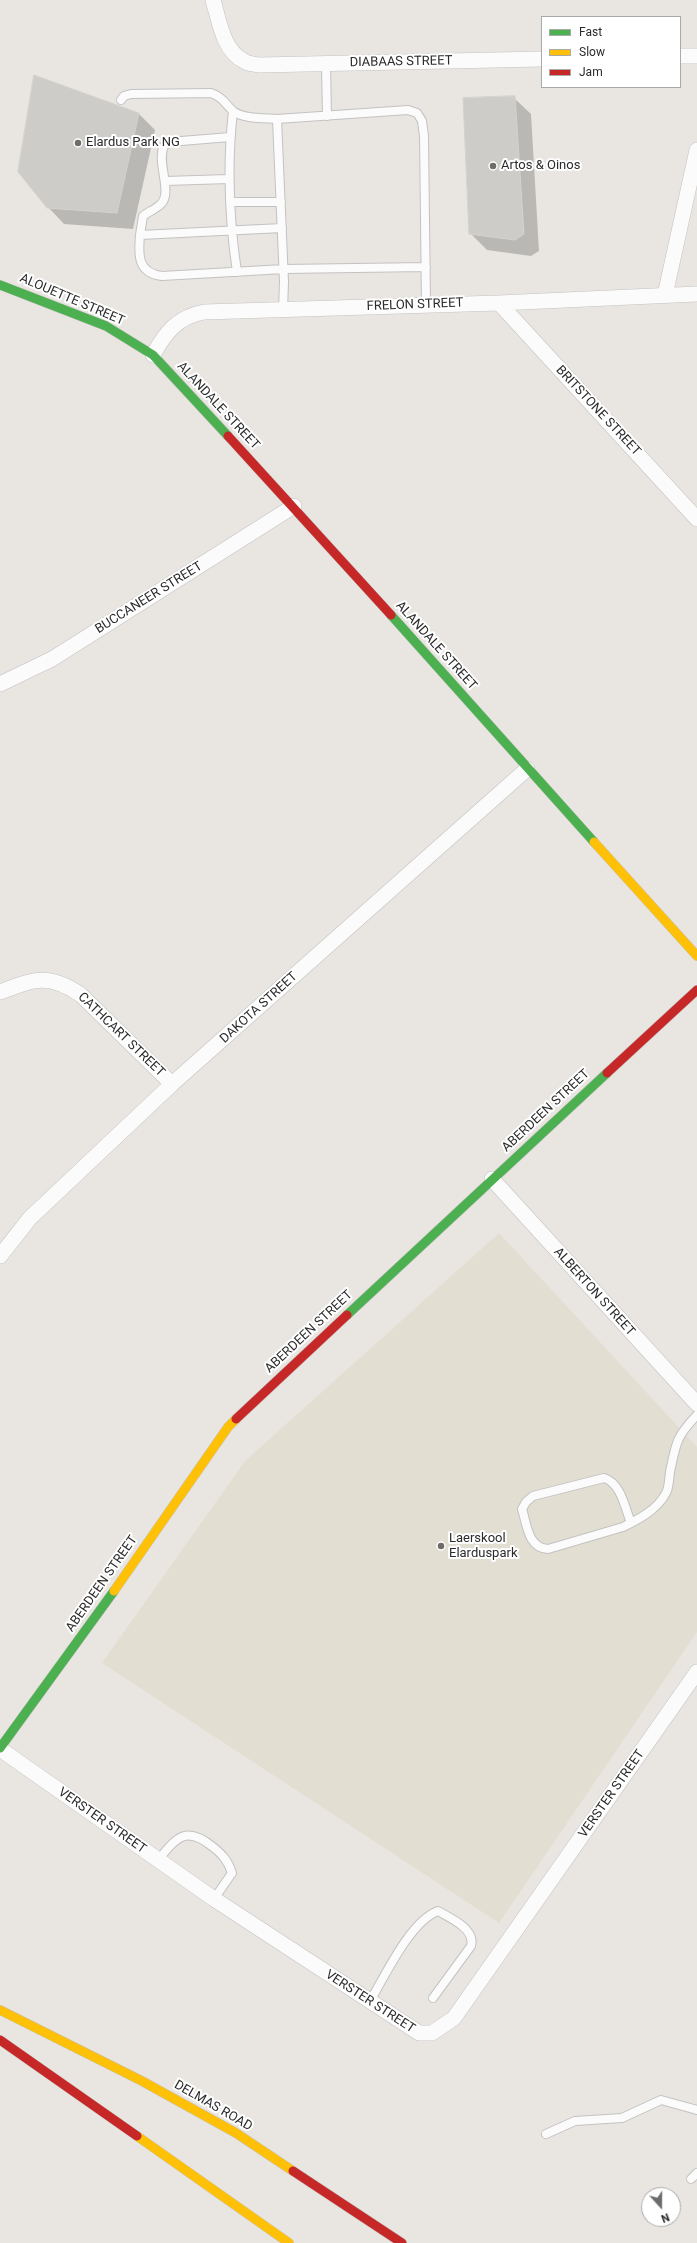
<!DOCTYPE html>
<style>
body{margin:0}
#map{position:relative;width:697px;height:2243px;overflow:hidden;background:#e9e6e2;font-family:Roboto,sans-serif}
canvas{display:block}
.legend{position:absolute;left:541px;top:16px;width:140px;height:72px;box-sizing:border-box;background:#fff;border:1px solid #aaa;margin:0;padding:5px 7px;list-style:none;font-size:12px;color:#2b2b2b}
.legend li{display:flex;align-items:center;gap:8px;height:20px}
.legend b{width:20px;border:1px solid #aaa}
.north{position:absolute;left:641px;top:2187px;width:40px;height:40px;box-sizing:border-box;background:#fff;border:1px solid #aaa;border-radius:50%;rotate:159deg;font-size:11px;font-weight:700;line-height:16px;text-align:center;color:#2b2b2b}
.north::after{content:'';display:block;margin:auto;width:14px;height:18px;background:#6e6c6b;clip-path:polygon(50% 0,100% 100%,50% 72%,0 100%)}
</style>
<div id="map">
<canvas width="697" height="2243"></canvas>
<ul class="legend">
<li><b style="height:5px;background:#4caf50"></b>Fast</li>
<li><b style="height:5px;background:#ffc107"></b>Slow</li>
<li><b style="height:5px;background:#c62828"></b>Jam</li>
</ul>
<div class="north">N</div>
</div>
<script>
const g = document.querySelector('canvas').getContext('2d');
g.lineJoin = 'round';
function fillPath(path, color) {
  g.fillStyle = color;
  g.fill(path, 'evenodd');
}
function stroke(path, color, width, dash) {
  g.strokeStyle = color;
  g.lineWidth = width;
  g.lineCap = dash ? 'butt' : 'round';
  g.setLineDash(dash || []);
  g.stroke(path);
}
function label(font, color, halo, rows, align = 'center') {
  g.font = font + ' Roboto,sans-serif';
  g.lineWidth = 4;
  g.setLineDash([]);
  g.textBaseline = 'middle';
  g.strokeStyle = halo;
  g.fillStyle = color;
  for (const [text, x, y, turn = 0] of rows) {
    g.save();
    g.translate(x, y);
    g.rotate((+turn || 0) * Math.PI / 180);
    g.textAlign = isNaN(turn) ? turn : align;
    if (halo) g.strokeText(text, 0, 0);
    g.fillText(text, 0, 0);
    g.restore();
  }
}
fillPath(new Path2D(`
 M499 1233 697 1447V1632L499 1923 102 1663 245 1461Z`), '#e2ded2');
fillPath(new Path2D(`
 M514 98 531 114 539 251 531 256 487 250 470 233Z
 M139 114 155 130 133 229 64 224 48 207Z`), '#0003');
const building = new Path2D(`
 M34 75 139 113 117 213 47 208 18 172Z
 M515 96 524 234 515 240 469 234 463 98Z`);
fillPath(building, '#ceccc9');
stroke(building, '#d4d2ce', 1);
const lane = new Path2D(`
 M326 64 327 116
 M121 100 124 96 131 94 211 93C224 98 224 103 233 111 243 119 264 118 277 119
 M233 111C227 165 229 219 237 272
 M165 181 229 179
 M230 202H281
 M282 228 140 235C138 256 138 273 162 276L284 269 426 267
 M140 235 143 216C148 212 156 209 161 204 173 192 156 162 164 146L169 142 230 137
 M283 310 284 282 277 119 408 110 417 113 422 121 424 136 426 305
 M631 1523C625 1508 621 1483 604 1478L533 1496 526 1502 522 1509C527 1525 528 1548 548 1549L623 1527C639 1519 657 1510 666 1493 669 1488 669 1479 670 1472 676 1443 676 1437 697 1415
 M158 1860C177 1837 186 1825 213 1847 223 1855 228 1861 232 1873L214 1899
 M369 2003C384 1978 410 1921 438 1911 450 1918 476 1929 471 1946L433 1998
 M546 2134 575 2121 622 2118 661 2100 697 2110
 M691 2179 697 2173`);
const street = new Path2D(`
 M213 0C219 20 223 51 244 61 248 64 254 64 259 65L542 59
 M680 56H697
 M665 295 697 150
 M499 303 697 519
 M153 355C165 333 177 317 204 312L499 303 697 294
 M0 684 52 659 294 506
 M0 992C34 979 49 973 81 995L172 1084
 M492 1179 697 1404
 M0 1256 30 1218 172 1084 527 769
 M0 1749 214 1899 419 2033H432L454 2018 697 1672`);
const fast = new Path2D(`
 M0 285 106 326 153 355 228 436
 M391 615 594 842
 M347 1315 607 1073
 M0 1748 114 1591`);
const slow = new Path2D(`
 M594 842 697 956
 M114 1591 228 1427 236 1419
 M0 2010 142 2081 236 2133 293 2171
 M137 2136 289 2243`);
const jam = new Path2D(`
 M228 436 391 615
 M607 1073 697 990
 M236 1419 347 1315
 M0 2040 137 2136
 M293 2171 402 2243`);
stroke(lane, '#c3c2c2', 10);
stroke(street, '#c3c2c2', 16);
stroke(fast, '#c3c2c2', 10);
stroke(slow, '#c3c2c2', 10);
stroke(jam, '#c3c2c2', 10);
stroke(lane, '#fcfbfb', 8);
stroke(street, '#fcfbfb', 15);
stroke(fast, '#4caf50', 9);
stroke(slow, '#ffc107', 9);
stroke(jam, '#c62828', 9);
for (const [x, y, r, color] of [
 [78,143,4,"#6e6c6b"],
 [493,166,4,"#6e6c6b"],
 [441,1546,4,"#6e6c6b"]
]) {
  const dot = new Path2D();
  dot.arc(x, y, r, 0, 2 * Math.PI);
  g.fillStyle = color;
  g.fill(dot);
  stroke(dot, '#fff', 1.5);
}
label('13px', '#2b2b2b', '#fff', [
 ["DIABAAS STREET",401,62,-1],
 ["ALOUETTE STREET",72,300,23],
 ["FRELON STREET",415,305,-2],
 ["ALANDALE STREET",218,406,47],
 ["BRITSTONE STREET",598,411,47],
 ["BUCCANEER STREET",149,598,-32],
 ["ALANDALE STREET",436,646,48],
 ["DAKOTA STREET",259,1008,-42],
 ["CATHCART STREET",121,1035,44],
 ["ABERDEEN STREET",546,1111,-43],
 ["ALBERTON STREET",594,1292,48],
 ["ABERDEEN STREET",309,1332,-43],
 ["ABERDEEN STREET",102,1584,-55],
 ["VERSTER STREET",612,1794,-55],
 ["VERSTER STREET",102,1821,35],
 ["VERSTER STREET",370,2002,33],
 ["DELMAS ROAD",213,2106,30]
]);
label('13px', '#2b2b2b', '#fff', [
 ["Elardus Park NG",86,143],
 ["Artos & Oinos",501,166],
 ["Laerskool",449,1539],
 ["Elarduspark",449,1554]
], 'left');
</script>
